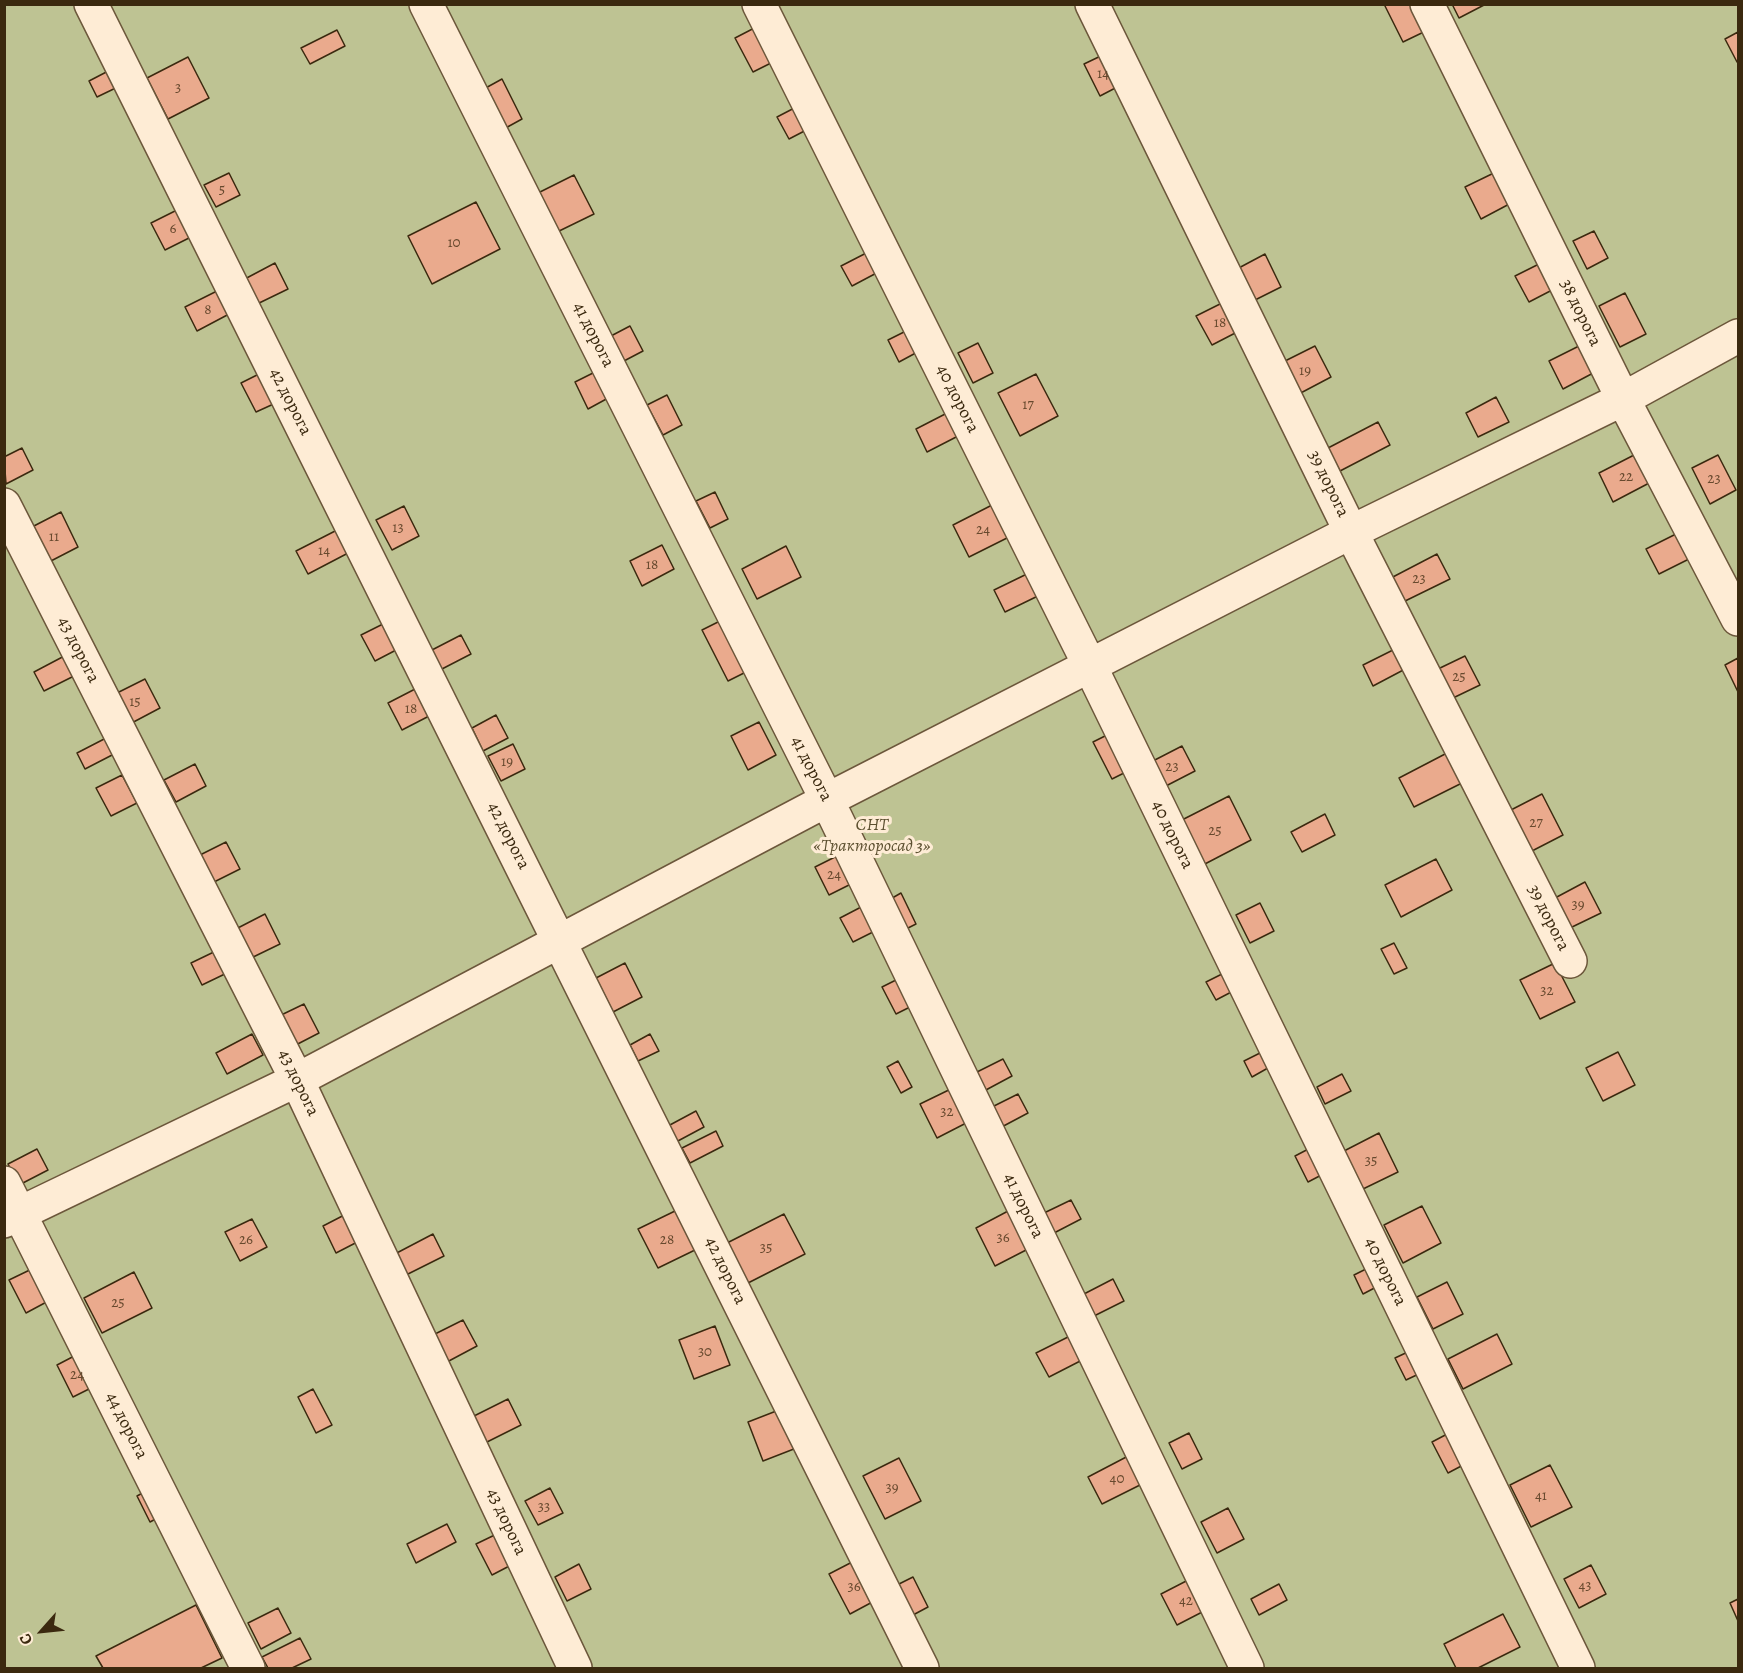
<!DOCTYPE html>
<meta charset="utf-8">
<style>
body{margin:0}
#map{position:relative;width:1743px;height:1673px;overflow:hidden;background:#fde2bf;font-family:Alegreya,serif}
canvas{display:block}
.frame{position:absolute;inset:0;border:6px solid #3b290f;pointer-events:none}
.north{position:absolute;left:12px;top:1601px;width:60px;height:60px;-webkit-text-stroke:4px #feecd5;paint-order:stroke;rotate:243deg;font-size:16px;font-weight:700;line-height:24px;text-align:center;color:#3b290f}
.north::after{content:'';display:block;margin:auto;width:21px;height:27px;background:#3b290f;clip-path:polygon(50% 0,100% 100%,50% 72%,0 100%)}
</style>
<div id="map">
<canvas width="1743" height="1673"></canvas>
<div class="frame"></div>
<div class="north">С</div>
</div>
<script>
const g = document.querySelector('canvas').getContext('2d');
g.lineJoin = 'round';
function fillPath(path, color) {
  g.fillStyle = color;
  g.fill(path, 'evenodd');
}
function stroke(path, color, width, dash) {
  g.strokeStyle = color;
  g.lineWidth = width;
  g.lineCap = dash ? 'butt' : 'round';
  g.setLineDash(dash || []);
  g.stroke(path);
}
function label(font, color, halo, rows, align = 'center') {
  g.font = font + ' Alegreya,serif';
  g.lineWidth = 6;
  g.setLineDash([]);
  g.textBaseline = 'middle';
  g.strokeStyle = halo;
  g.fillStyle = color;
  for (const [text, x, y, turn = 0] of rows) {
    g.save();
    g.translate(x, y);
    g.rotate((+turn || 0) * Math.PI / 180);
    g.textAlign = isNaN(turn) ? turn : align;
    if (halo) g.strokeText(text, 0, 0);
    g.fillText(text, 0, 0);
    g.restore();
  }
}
fillPath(new Path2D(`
 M5 5H1738V1668H5Z`), '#bec393');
const building = new Path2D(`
 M1387 4H1417L1430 29 1403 42 1385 6Z
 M1452 4H1486L1459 18Z
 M764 23 781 58 753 72 735 38Z
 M337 30 345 46 310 64 301 48Z
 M1738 32V61L1737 62 1725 39Z
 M1107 53 1123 84 1100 96 1084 64Z
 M188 57 209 98 168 119 147 78Z
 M116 67 124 84 97 97 89 81Z
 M502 79 522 119 502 130 482 90Z
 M804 103 816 125 789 139 777 117Z
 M1500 170 1515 201 1481 219 1465 187Z
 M229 173 240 195 216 207 204 185Z
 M574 175 594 214 553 234 534 195Z
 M476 202 500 249 432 284 408 236Z
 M181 208 195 235 165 250 151 223Z
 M1594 231 1608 258 1587 269 1573 241Z
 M876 248 886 268 852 286 841 266Z
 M1265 254 1281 287 1251 302 1235 270Z
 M1543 262 1556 288 1529 302 1515 276Z
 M275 263 288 289 253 306 241 281Z
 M219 290 231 313 197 331 185 307Z
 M1625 293 1646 334 1620 347 1599 306Z
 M1228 300 1243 329 1212 345 1196 316Z
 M630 326 643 351 622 362 609 337Z
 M914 327 925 348 899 362 888 340Z
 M978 343 993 373 973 383 958 353Z
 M1583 344 1597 371 1563 389 1549 361Z
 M1315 346 1331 377 1295 396 1279 364Z
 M597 371 610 397 588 409 575 382Z
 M263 372 278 402 256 412 241 383Z
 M1036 374 1058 416 1020 436 998 393Z
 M667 395 682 425 663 435 647 405Z
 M1496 397 1509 422 1478 437 1466 413Z
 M951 411 962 434 927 452 916 429Z
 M1378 422 1390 445 1340 471 1328 448Z
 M22 448 33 470 6 484 4 457Z
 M1638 453 1653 481 1613 502 1599 473Z
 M1718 455 1736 490 1710 504 1692 468Z
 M715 492 728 519 710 528 696 501Z
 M996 503 1013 535 969 557 953 525Z
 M404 506 419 536 392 550 376 520Z
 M61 512 78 547 47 563 30 528Z
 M341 528 352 551 308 574 296 551Z
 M1680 532 1693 557 1659 574 1646 549Z
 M662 545 674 569 642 586 630 561Z
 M786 546 801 577 757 599 742 569Z
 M1437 554 1450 579 1401 603 1389 579Z
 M1031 572 1042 594 1005 612 994 590Z
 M724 619 750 670 728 681 702 630Z
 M387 622 400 648 375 661 361 635Z
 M461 635 471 654 440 670 430 651Z
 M1399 647 1409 667 1373 686 1363 665Z
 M70 653 80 673 44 691 34 672Z
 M1465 656 1480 685 1453 698 1438 669Z
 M1738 658V692L1725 665Z
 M145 679 160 708 126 726 111 696Z
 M419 687 433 714 402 730 388 703Z
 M496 715 508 738 483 751 472 728Z
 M759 722 776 755 748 770 731 736Z
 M1111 733 1130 770 1112 779 1093 742Z
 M108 737 116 753 85 769 77 753Z
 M513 744 525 769 501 781 488 756Z
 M1182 746 1195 771 1162 788 1149 763Z
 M1447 753 1462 783 1414 807 1399 778Z
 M195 764 206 786 176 802 164 780Z
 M122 775 137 803 111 816 96 788Z
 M1542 794 1563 835 1530 852 1509 811Z
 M1229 796 1251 840 1201 866 1178 822Z
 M1325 814 1335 835 1302 852 1291 832Z
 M226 842 240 869 210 884 196 857Z
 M839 855 853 883 829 895 815 867Z
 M1436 859 1452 890 1401 917 1385 885Z
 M1585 882 1601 913 1570 928 1555 898Z
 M901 893 916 924 902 931 887 901Z
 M1260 903 1274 931 1250 943 1236 915Z
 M865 905 877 930 853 942 840 918Z
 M265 914 280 944 247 960 232 931Z
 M1394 943 1407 968 1394 974 1381 949Z
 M218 950 229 972 202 985 191 963Z
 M625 963 642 997 613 1012 596 978Z
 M1555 963 1575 1002 1540 1019 1520 980Z
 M1230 970 1239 988 1216 1000 1206 982Z
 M904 976 918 1003 896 1014 882 987Z
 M304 1004 319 1033 290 1048 275 1018Z
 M252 1034 263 1055 227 1074 216 1053Z
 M650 1034 659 1051 638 1061 630 1045Z
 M1268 1049 1275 1064 1252 1077 1244 1061Z
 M1618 1052 1635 1085 1603 1101 1586 1068Z
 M1003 1059 1012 1076 984 1091 975 1073Z
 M898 1061 912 1087 901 1093 887 1067Z
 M1342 1074 1351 1091 1325 1104 1317 1087Z
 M957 1086 974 1119 937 1138 920 1104Z
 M1018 1094 1028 1113 996 1130 986 1110Z
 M696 1111 704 1127 676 1142 668 1126Z
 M716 1131 723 1146 690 1163 682 1148Z
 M1379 1133 1398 1172 1363 1189 1344 1151Z
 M1318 1144 1331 1170 1308 1182 1295 1156Z
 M37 1149 48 1170 19 1185 8 1164Z
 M1071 1200 1081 1219 1054 1233 1044 1213Z
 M1422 1206 1441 1243 1403 1263 1384 1225Z
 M354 1210 367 1237 336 1253 323 1226Z
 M1010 1210 1030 1248 995 1266 976 1228Z
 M675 1211 695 1250 658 1268 638 1229Z
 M784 1214 805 1254 748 1283 727 1243Z
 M252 1219 267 1247 240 1261 225 1232Z
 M433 1234 444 1256 402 1277 391 1256Z
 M1374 1265 1384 1283 1363 1294 1354 1275Z
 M38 1266 54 1298 26 1313 9 1280Z
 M134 1272 152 1308 102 1333 84 1298Z
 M1113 1279 1124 1301 1092 1317 1082 1295Z
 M1447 1282 1463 1314 1433 1329 1417 1297Z
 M463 1320 477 1346 447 1362 433 1335Z
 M715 1326 730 1365 694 1379 679 1340Z
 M1078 1332 1090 1356 1049 1377 1036 1353Z
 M1497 1334 1512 1364 1463 1389 1448 1359Z
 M1412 1350 1423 1372 1406 1380 1395 1358Z
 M80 1353 97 1385 73 1397 57 1365Z
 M313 1389 332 1425 316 1433 298 1397Z
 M508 1399 521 1425 481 1445 468 1419Z
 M784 1408 799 1447 763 1461 748 1422Z
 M1451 1432 1467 1463 1448 1473 1432 1442Z
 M1189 1433 1202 1459 1182 1469 1169 1443Z
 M1132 1454 1146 1482 1102 1504 1088 1477Z
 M899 1458 921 1501 885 1519 863 1476Z
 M1550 1465 1572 1507 1531 1527 1510 1485Z
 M152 1488 165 1514 150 1522 137 1496Z
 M550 1488 563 1513 538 1525 525 1501Z
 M1228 1508 1244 1539 1217 1553 1201 1522Z
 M447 1524 456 1542 416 1563 407 1544Z
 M503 1531 519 1561 492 1575 476 1544Z
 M858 1559 878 1599 850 1614 829 1574Z
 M579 1564 591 1589 567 1601 555 1577Z
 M1591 1565 1606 1594 1579 1608 1564 1579Z
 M913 1577 928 1607 913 1615 897 1585Z
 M1194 1577 1210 1608 1177 1625 1161 1594Z
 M1279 1584 1287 1600 1259 1615 1251 1599Z
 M1738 1599V1621L1730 1603Z
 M196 1605 222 1658 201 1668H103L96 1656Z
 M278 1608 291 1633 261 1649 248 1623Z
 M1503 1614 1520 1647 1478 1668H1456L1444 1644Z
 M300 1638 311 1659 292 1668H268L262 1657Z`);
fillPath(building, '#eaaa8d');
stroke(building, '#3b290f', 1.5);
const street = new Path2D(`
 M91 4 922 1668
 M426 4 827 800 1247 1668
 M759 4 1090 666 1578 1668
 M1092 4 1351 532 1570 961
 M1427 4 1623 399 1738 619
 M4 505 297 1080 575 1668
 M4 1183 248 1668
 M4 1221 297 1080 827 800 1351 532 1623 399 1738 336`);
stroke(street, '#6c573b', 36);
stroke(street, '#feecd5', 33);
label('15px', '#67492e', null, [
 ["14",1103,74],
 ["3",178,88],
 ["5",222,190],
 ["6",173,229],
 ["10",454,243],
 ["8",208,310],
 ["18",1220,323],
 ["19",1305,371],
 ["17",1028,405],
 ["22",1626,477],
 ["23",1714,479],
 ["13",398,528],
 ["24",983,530],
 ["11",54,537],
 ["14",324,551],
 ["18",652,565],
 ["23",1419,579],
 ["25",1459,677],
 ["15",135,702],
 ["18",411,709],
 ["19",507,762],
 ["23",1172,767],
 ["27",1536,823],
 ["25",1215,831],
 ["24",834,875],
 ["39",1578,905],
 ["32",1547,991],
 ["32",947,1112],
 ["35",1371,1161],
 ["36",1003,1238],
 ["26",246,1240],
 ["28",667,1240],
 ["35",766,1248],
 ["25",118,1303],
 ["30",705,1352],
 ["24",77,1375],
 ["40",1117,1479],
 ["39",892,1488],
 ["41",1541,1496],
 ["33",544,1507],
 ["43",1585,1586],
 ["36",854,1587],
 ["42",1186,1601]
]);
label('18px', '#3b290f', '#feecd5', [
 ["38 дорога",1580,313,64],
 ["41 дорога",593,335,63],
 ["40 дорога",957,399,63],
 ["42 дорога",290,402,63],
 ["39 дорога",1328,484,64],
 ["43 дорога",78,650,63],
 ["41 дорога",811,769,63],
 ["40 дорога",1172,835,64],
 ["42 дорога",508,836,63],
 ["39 дорога",1548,918,63],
 ["43 дорога",298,1083,64],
 ["41 дорога",1023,1206,64],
 ["42 дорога",725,1271,64],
 ["40 дорога",1385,1272,64],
 ["44 дорога",126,1426,63],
 ["43 дорога",506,1522,65]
]);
label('italic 18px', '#5c5030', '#feecd5', [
 ["СНТ",872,826],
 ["«Тракторосад 3»",872,847]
]);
</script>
